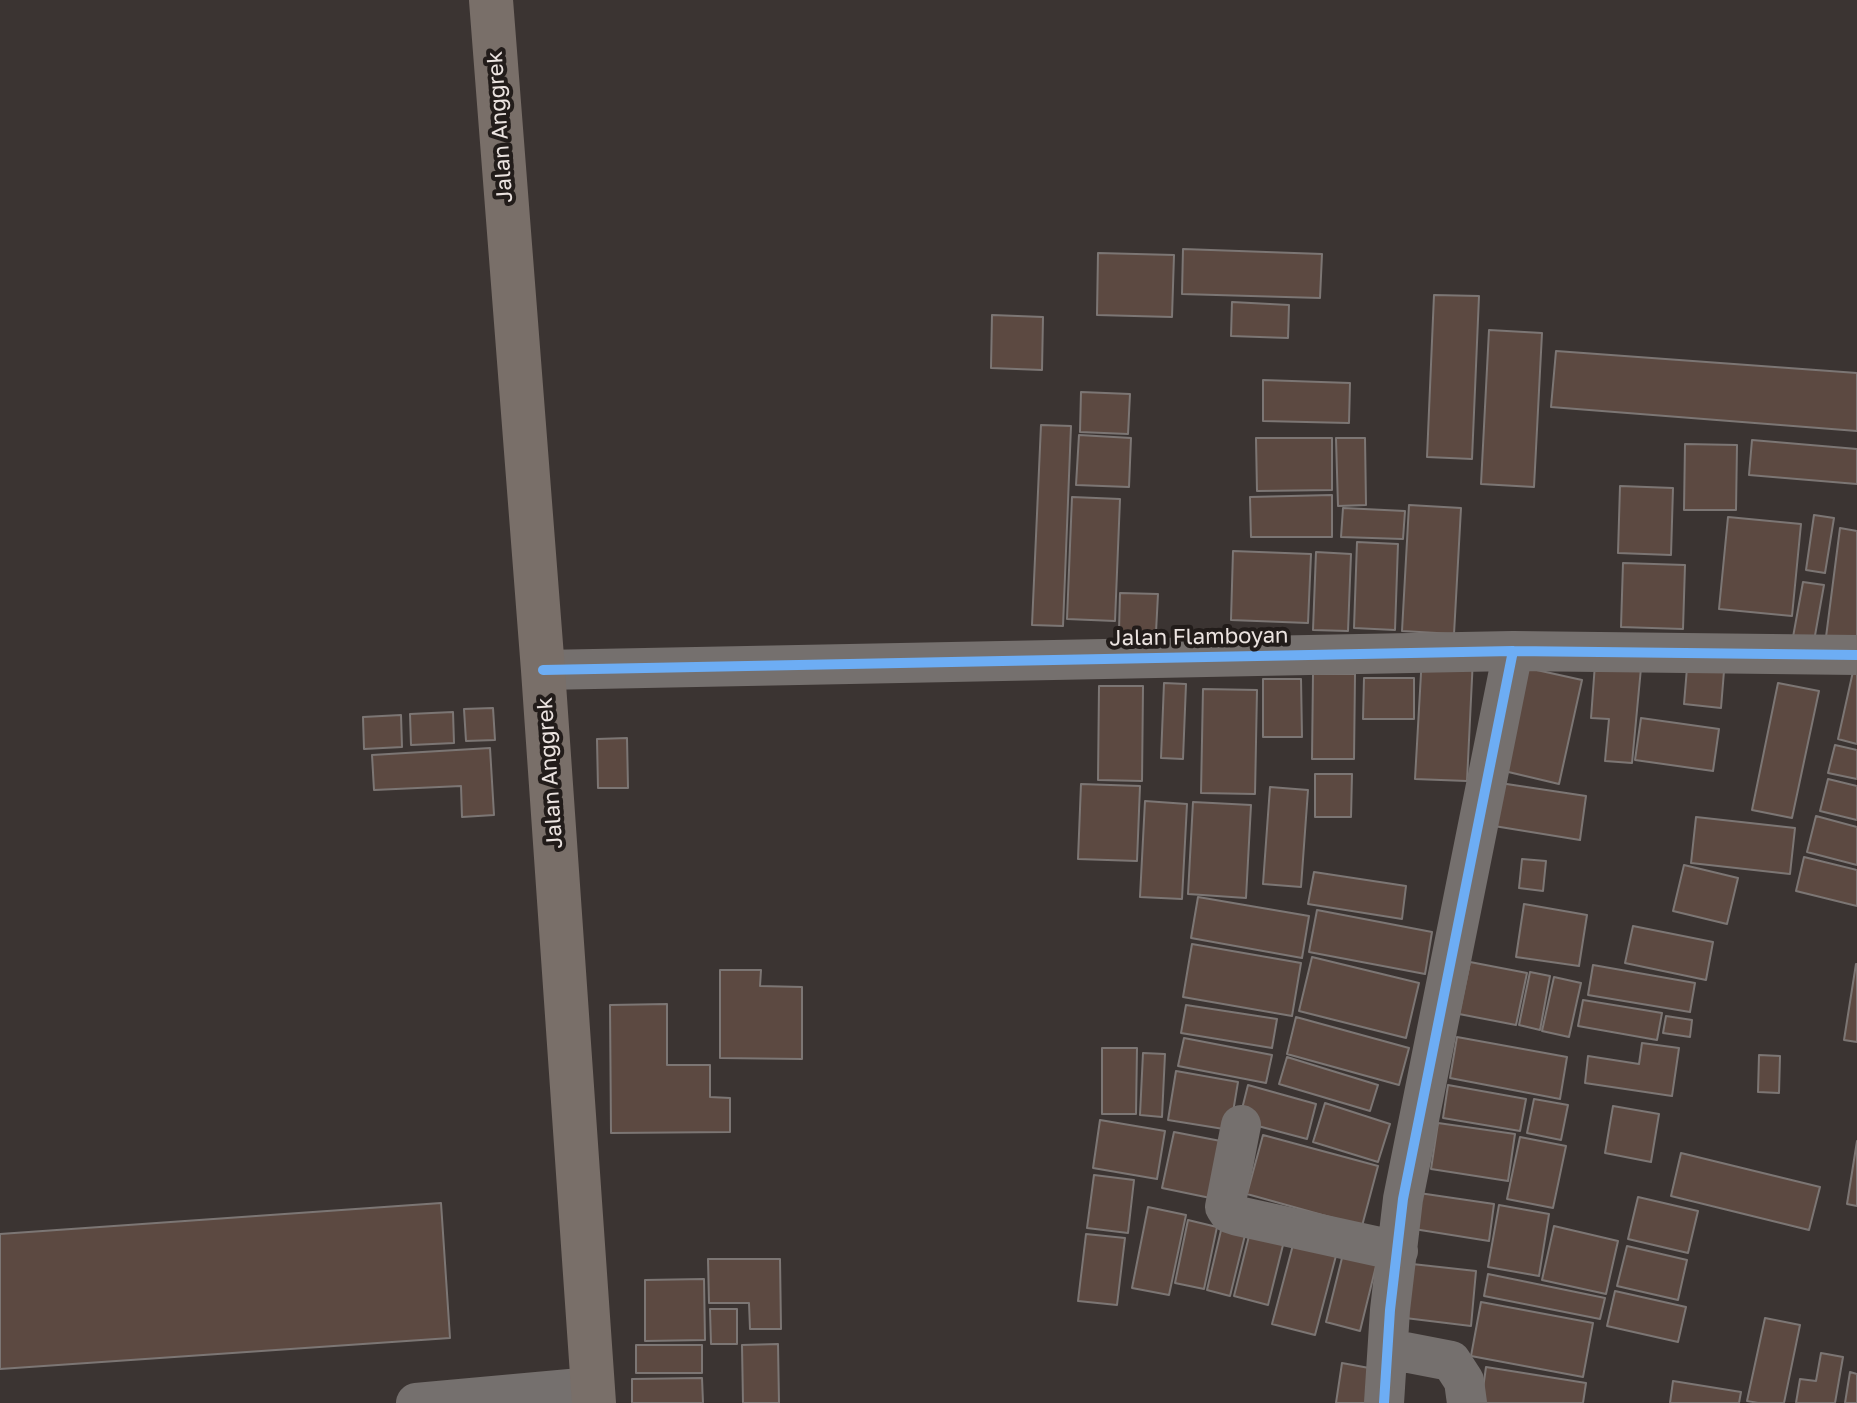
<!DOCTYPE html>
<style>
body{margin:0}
canvas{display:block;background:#3b3432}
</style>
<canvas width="1857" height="1403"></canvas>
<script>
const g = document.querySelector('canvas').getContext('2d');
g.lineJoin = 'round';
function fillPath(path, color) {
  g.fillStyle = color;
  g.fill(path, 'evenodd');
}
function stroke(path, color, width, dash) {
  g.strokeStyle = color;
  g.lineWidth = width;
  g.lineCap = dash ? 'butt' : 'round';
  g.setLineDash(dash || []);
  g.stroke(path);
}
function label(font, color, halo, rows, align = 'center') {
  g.font = font + ' "Golos Text",sans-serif';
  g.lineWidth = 8;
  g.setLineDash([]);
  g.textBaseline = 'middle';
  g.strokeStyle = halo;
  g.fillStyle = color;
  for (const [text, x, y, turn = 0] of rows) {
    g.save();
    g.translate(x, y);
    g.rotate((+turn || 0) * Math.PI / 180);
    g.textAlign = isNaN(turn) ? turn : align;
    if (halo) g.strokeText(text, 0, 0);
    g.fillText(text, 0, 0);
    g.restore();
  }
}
const building = new Path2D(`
 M1183 249 1322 254 1320 298 1182 294Z
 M1098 253 1174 255 1172 317 1097 315Z
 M1434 295 1479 296 1472 459 1427 457Z
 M1232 302 1289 305 1288 338 1231 336Z
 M992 315 1043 317 1042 370 991 368Z
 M1489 330 1542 333 1534 487 1481 484Z
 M1556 351 1857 373V431L1551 407Z
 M1263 380 1350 383 1349 423 1263 421Z
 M1081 392 1130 394 1128 434 1080 432Z
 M1041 425 1071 426 1063 626 1032 625Z
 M1079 435 1131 438 1129 487 1076 485Z
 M1256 438H1332V490L1257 491Z
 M1336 438H1365L1366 505 1338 506Z
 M1752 440 1857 449V484L1749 475Z
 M1685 444 1737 445 1736 510H1684Z
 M1620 486 1673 488 1671 555 1618 553Z
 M1332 495V537H1251L1250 497Z
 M1072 497 1120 499 1115 621 1067 619Z
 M1409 505 1461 508 1454 634 1402 631Z
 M1343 508 1405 511 1403 539 1341 537Z
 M1814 515 1834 518 1825 573 1806 570Z
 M1728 517 1801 524 1792 616 1719 609Z
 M1840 528 1857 531V641L1826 637Z
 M1357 542 1398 544 1395 630 1354 628Z
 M1233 551 1311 554 1308 623 1231 620Z
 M1316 552 1351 554 1348 631 1313 630Z
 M1623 563 1685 565 1683 629 1621 627Z
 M1803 582 1824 585 1814 641 1793 637Z
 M1120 593 1158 594 1156 632 1119 631Z
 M1422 656 1473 658 1467 781 1415 779Z
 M1595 664 1641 668 1632 763 1605 761 1609 719 1591 718Z
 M1523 667 1582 680 1559 784 1500 770Z
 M1854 667H1857V744L1838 739Z
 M1687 668 1724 671 1721 708 1684 704Z
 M1313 674H1355L1354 759H1312Z
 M1364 678H1414V719H1363Z
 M1263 679H1301L1302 737H1263Z
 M1164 683 1186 684 1183 759 1161 758Z
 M1778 683 1819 691 1792 818 1752 810Z
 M1099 686H1143L1142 781 1098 780Z
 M1203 689 1257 690 1255 794 1201 793Z
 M493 708 495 740 466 741 464 709Z
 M453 712 454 743 411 745 410 714Z
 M401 715 402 747 364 749 363 717Z
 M1641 718 1719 729 1713 771 1635 760Z
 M627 738 628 788H598L597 739Z
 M1835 745 1857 750V779L1828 773Z
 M490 748 494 815 462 817 461 786 374 790 372 755Z
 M1315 774H1352L1351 817H1315Z
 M1828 779 1857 786V820L1820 811Z
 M1500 783 1586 796 1580 840 1494 826Z
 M1081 784 1140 786 1137 861 1078 859Z
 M1270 787 1308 790 1301 887 1263 884Z
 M1145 801 1187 804 1182 899 1140 897Z
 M1193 802 1251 805 1246 898 1188 894Z
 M1816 816 1857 827V865L1807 852Z
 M1696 817 1795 828 1790 874 1691 863Z
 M1804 857 1857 870V906L1796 891Z
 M1522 859 1546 861 1543 891 1519 888Z
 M1684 865 1738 878 1727 924 1673 911Z
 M1314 872 1406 886 1402 919 1308 904Z
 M1198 897 1309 916 1302 958 1191 938Z
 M1524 904 1587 915 1579 966 1516 957Z
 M1317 910 1432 932 1425 974 1309 952Z
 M1633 926 1713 942 1706 980 1625 963Z
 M1192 944 1301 963 1292 1016 1183 997Z
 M1312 957 1419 983 1406 1038 1299 1011Z
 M1470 962 1527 973 1516 1025 1459 1014Z
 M1856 964H1857V1042L1844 1040Z
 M1593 965 1695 983 1690 1012 1588 995Z
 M720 970H761L760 986 802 987V1059L720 1058Z
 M1530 972 1550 976 1540 1030 1519 1025Z
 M1554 977 1581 983 1569 1037 1542 1031Z
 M1583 1000 1662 1013 1657 1040 1578 1026Z
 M667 1004V1065H710V1097L730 1098V1132L611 1133 610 1005Z
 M1186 1005 1277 1019 1272 1048 1181 1033Z
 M1666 1016 1692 1020 1690 1037 1663 1033Z
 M1296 1017 1409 1048 1399 1085 1287 1054Z
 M1457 1037 1567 1057 1560 1099 1450 1078Z
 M1184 1038 1272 1055 1266 1083 1178 1066Z
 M1642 1043 1679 1048 1672 1096 1585 1083 1588 1056 1639 1064Z
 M1102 1048H1137L1136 1114H1102Z
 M1143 1053 1165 1054 1162 1117 1140 1115Z
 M1759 1055 1780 1056 1779 1093 1758 1092Z
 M1287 1057 1378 1085 1370 1111 1279 1084Z
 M1176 1071 1238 1082 1230 1130 1168 1120Z
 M1248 1085 1316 1104 1307 1139 1239 1121Z
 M1448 1085 1526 1099 1520 1131 1443 1118Z
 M1534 1099 1568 1105 1561 1140 1527 1133Z
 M1325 1103 1390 1124 1378 1162 1313 1142Z
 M1613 1106 1659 1114 1651 1162 1605 1153Z
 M1100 1120 1165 1131 1157 1179 1093 1168Z
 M1438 1123 1515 1134 1508 1181 1431 1169Z
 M1174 1132 1231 1143 1220 1200 1162 1188Z
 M1263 1135 1378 1166 1362 1226 1247 1194Z
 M1520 1137 1566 1146 1553 1208 1507 1199Z
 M1857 1141V1206L1847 1204Z
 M1681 1153 1820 1187 1809 1230 1671 1196Z
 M1094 1175 1134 1180 1128 1233 1087 1228Z
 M1419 1193 1494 1204 1489 1241 1414 1229Z
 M1638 1197 1698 1211 1688 1253 1628 1239Z
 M441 1203 450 1338 0 1369V1234Z
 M1499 1205 1549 1214 1539 1276 1488 1267Z
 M1148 1207 1186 1215 1169 1295 1132 1288Z
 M1188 1220 1217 1227 1204 1289 1175 1283Z
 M1222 1226 1246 1231 1230 1296 1207 1290Z
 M1554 1226 1618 1241 1606 1294 1542 1280Z
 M1250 1232 1284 1241 1268 1305 1234 1296Z
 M1086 1234 1125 1238 1117 1305 1078 1301Z
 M1294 1241 1337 1252 1315 1335 1272 1324Z
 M1627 1246 1687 1260 1678 1300 1617 1286Z
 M1343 1254 1377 1262 1360 1331 1326 1322Z
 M708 1259H780L781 1329H750L749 1303H709Z
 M1403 1263 1476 1271 1471 1326 1397 1317Z
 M1488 1274 1605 1298 1600 1319 1484 1296Z
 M704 1279 705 1340 645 1341V1280Z
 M1615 1291 1686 1307 1678 1342 1607 1326Z
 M1481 1302 1593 1323 1583 1377 1471 1356Z
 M710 1309H737V1344H711Z
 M1765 1318 1800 1325 1784 1403H1758L1747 1401Z
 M778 1344 779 1403H743L742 1345Z
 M636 1345H702V1373H636Z
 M1821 1353 1843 1357 1835 1403H1796L1800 1379 1816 1381Z
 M1342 1363 1380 1370 1375 1403H1336Z
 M1486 1367 1586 1383 1583 1403H1481Z
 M1850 1372 1857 1374V1403H1845Z
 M702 1378 703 1403H632V1379Z
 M1673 1381 1741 1392 1739 1403H1670Z`);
fillPath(building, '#5c4941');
stroke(building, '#7c7674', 2);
stroke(new Path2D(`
 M543 670 1513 651 1857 655
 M1241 1125 1225 1207 1229 1213 1238 1216 1398 1251
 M1389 1349 1451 1361 1464 1381 1467 1403
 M416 1403 592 1387
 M1384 1403 1390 1310 1403 1199 1513 651`), '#75706e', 40);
stroke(new Path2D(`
 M491 0 543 670 594 1403`), '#796f69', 44);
stroke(new Path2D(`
 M543 670 1513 651 1857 655
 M1384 1403 1390 1310 1403 1199 1513 651`), '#6dadf4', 10);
label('22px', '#ebe3e0', '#221c1a', [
 ["Jalan Anggrek",500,127,-94],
 ["Jalan Flamboyan",1199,637,-1],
 ["Jalan Anggrek",550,773,-94]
]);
</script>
